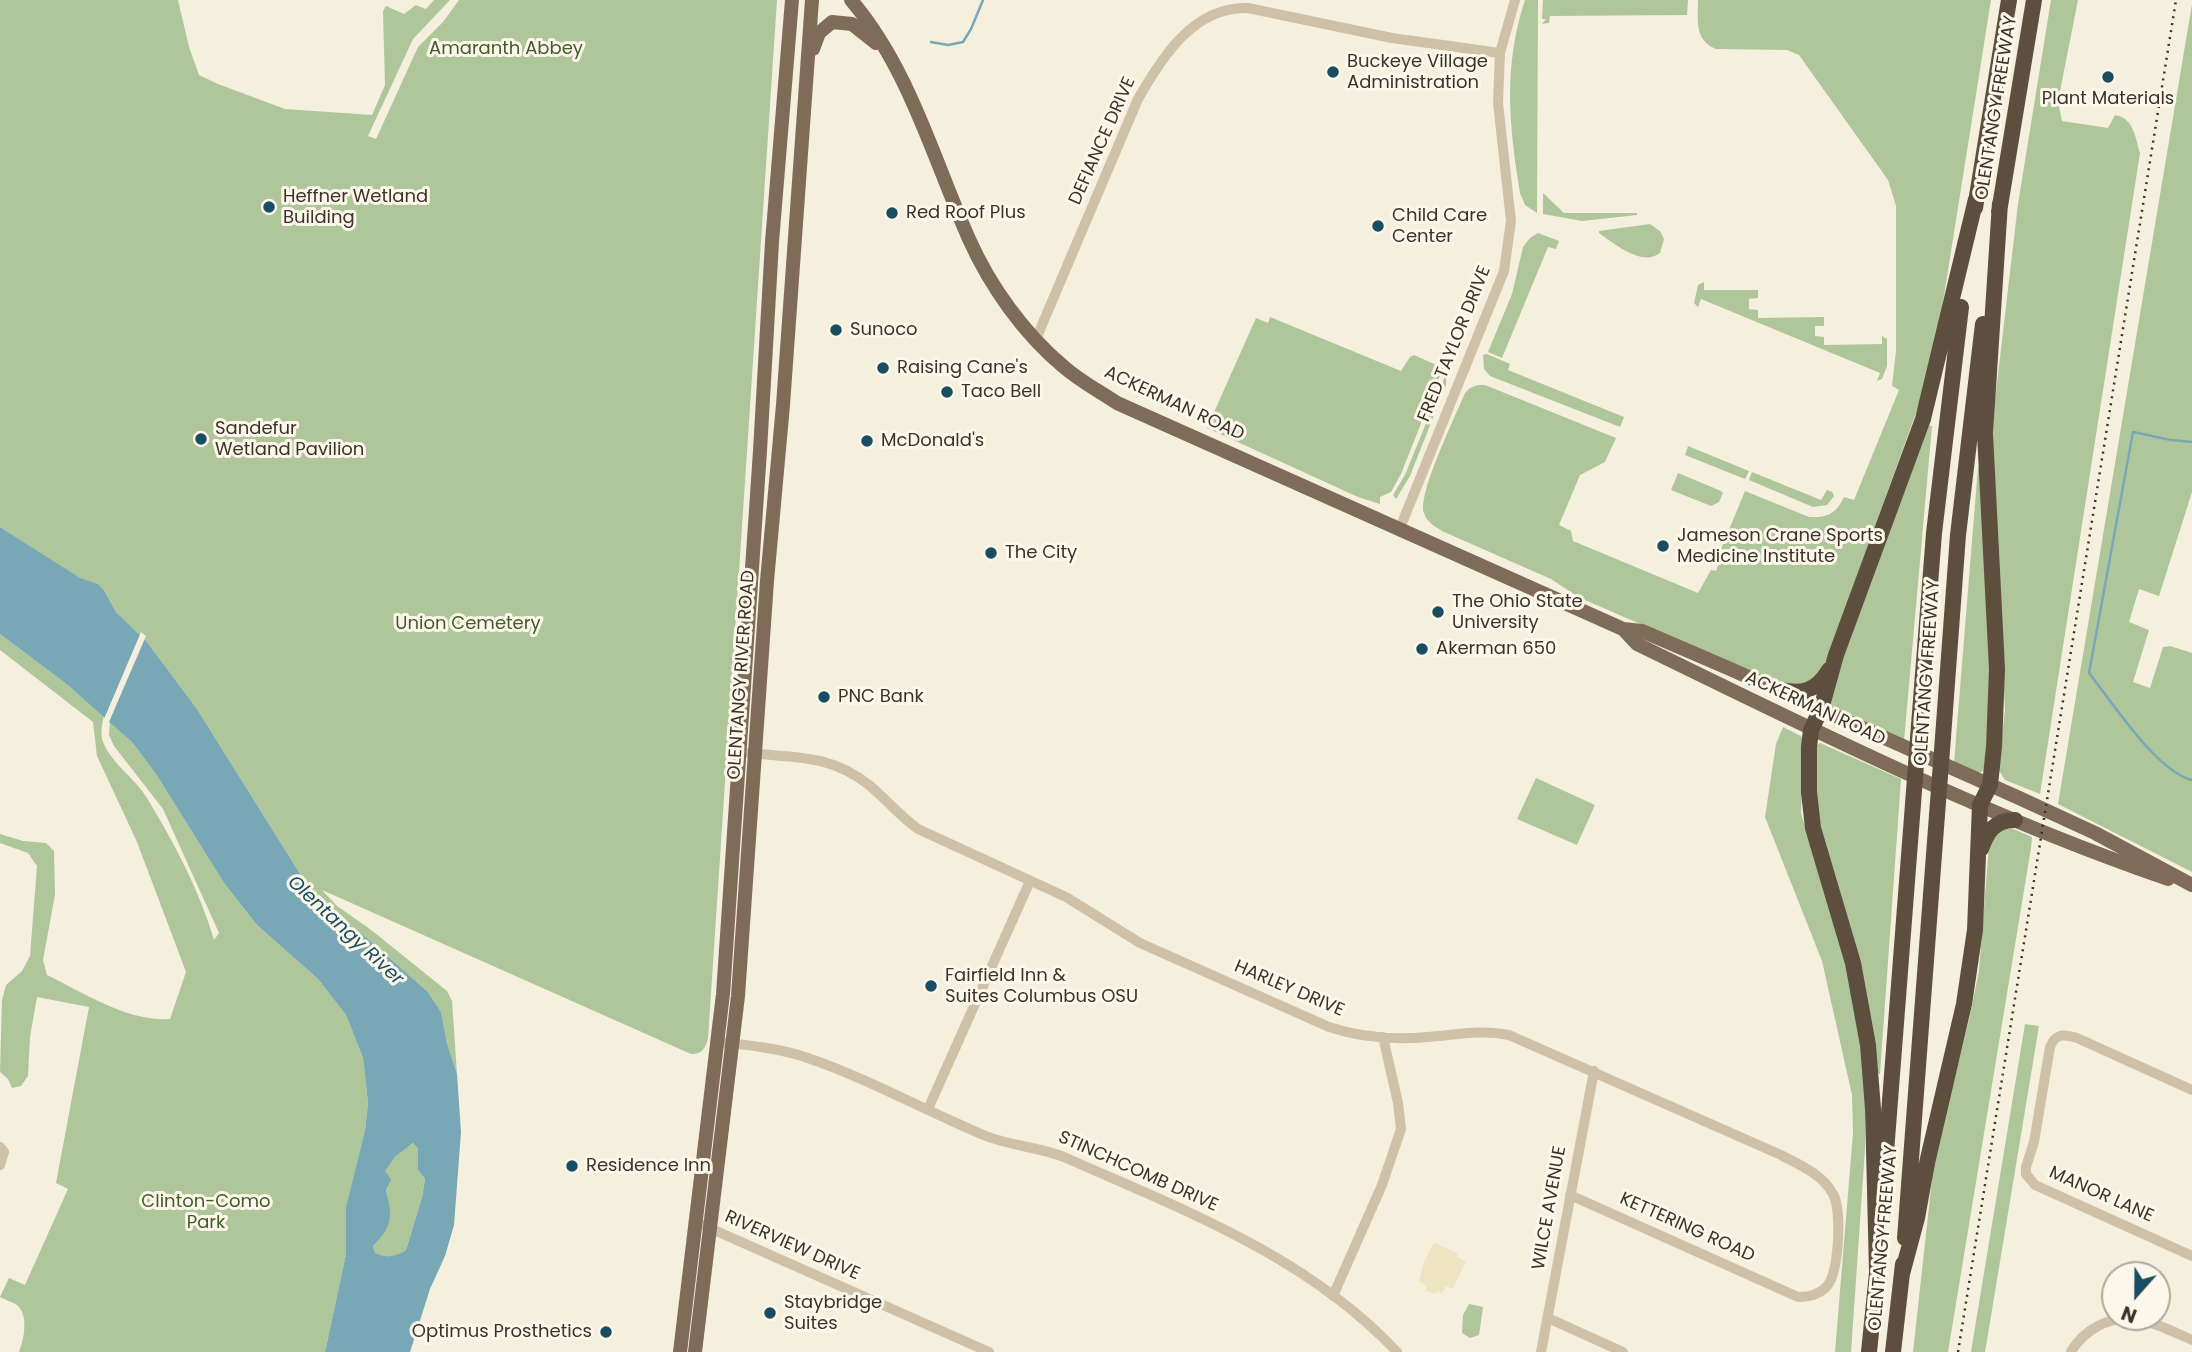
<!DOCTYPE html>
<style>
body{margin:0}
#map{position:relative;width:2192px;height:1352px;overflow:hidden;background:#f5efdd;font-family:Poppins,sans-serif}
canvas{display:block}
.north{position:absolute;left:2101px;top:1261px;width:70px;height:70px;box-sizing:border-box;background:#fcf7ea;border:2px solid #afa89c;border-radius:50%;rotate:201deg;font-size:19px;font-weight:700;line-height:28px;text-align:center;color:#3b3228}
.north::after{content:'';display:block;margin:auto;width:24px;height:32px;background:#194e62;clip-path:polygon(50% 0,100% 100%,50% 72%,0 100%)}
</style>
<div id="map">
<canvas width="2192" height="1352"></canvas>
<div class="north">N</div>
</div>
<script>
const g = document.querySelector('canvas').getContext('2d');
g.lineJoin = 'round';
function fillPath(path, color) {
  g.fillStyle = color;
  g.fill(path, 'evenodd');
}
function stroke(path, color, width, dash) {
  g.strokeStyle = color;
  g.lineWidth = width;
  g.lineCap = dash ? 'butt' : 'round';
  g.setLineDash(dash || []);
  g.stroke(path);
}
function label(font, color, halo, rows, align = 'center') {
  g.font = font + ' Poppins,sans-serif';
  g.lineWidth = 6;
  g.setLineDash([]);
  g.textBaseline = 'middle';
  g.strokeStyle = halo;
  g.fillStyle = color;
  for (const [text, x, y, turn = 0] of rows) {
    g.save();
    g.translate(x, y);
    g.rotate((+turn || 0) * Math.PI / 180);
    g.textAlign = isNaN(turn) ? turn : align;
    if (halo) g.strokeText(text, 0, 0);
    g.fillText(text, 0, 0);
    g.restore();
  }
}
fillPath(new Path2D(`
 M0 0H178L189 47 199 75 218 84 285 109 372 115 385 85 383 11 386 6 404 14 416 5 426 9 434 0H450L413 39 368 136 376 139 418 47 443 22 459 0H777L708 1038C706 1047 702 1055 691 1054L322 890 337 906 370 929 447 991 452 1001 457 1074 447 1043 441 1012 428 992 361 933 328 912 312 893 197 709 147 642 116 612 104 590 98 584 80 579 0 527Z
 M1525 0H1538L1537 213 1525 205 1520 193C1509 125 1503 67 1525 0Z
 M1543 0H1688L1687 15 1550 16 1549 23 1542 24 1546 19H1542Z
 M1698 0H1991L1942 308 1922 396 1822 673 1814 685 1779 683 1767 679 1578 597 1551 579 1444 532C1436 527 1427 523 1424 513 1417 495 1456 415 1465 393 1471 386 1475 385 1485 385L1616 438 1605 462 1580 475 1559 525 1571 531 1573 541 1698 593 1711 570 1716 571 1719 562 1716 561 1745 491 1809 517C1827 518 1836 514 1844 497L1854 500 1899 390 1892 386 1896 351V206L1888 180 1799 55 1787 50 1716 49C1694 40 1698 20 1698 0Z
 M2051 0H2078L2058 101 2062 121 2108 128 2115 115C2134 118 2135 137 2140 153L2040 794 2005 780 1998 769 2005 710 1992 457 1995 400 2018 204Z
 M2192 4V492L2159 596 2139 589 2129 622 2149 630 2133 682 2150 688 2163 647 2170 646 2192 653V872L2058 804Z
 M1543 193 1564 213H1637V215L1582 221 1543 214Z
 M1650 224 1660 231 1664 239 1660 253C1642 267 1615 244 1599 233V231Z
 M1538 233 1559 241 1556 249 1548 247 1502 358 1488 352 1512 294 1523 247 1530 238Z
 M1704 282V290H1758V298L1749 299V309L1758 310V318L1824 317V326H1815V336L1824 337V345L1882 344V336L1887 339V366L1882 379 1877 381 1880 373 1701 299 1698 307 1694 303 1698 285Z
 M1270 317 1401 371 1410 357 1414 355 1443 368 1401 474 1391 492 1380 497V504L1358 497 1207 428 1256 318 1268 323Z
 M1487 354 1510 364 1508 370 1624 417 1620 427 1490 376 1484 369 1483 355Z
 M1446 374V385L1410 476 1396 499 1393 495 1405 475Z
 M1929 426H1932L1904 741 1828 706 1826 702Z
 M1688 446 1749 471 1745 479 1685 455Z
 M1978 467H1980L1991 663 1985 767 1982 772 1976 773 1954 763Z
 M1752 472 1821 500 1827 490 1832 492 1834 496 1827 505 1813 507 1749 480Z
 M1678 473 1721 491 1723 493 1719 502 1711 506 1671 490Z
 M0 634 69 686 104 715C102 724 100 733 103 742 111 763 135 778 147 798 173 841 200 891 214 940L219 933 163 809 114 746 109 735 110 720 132 742 156 774 224 883 257 925 318 979 346 1015 363 1058 368 1103 365 1130 346 1206V1254L325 1352H19C24 1340 29 1315 17 1305 13 1302 5 1300 0 1297L9 1278 25 1285 68 1189 56 1183 89 1007 37 997 30 1037 28 1076 21 1086 12 1088 8 1079 0 1072 2 1000 6 985 22 971 30 956 37 866 28 853 0 843V834L23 841 46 843 54 851 55 895 43 960 47 975C84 993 128 1022 170 1019L186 972 137 842 97 756 93 722 0 650Z
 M1783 727 1801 736 1804 742 1801 813 1834 921 1855 1000 1865 1079V1149L1851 1352H1835L1853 1133 1852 1095 1822 961 1765 817 1776 744Z
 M1820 743 1901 779 1880 1074 1876 1073 1817 813 1815 758 1817 745Z
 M1536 778 1595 805 1577 845 1517 819Z
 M2011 828 2032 837 2031 848 1948 1352H1913L1934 1161 1969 1020 1979 971 1989 845 2001 831Z
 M2025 1024 2039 1026 1985 1352H1971Z
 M413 1143 418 1149V1170L425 1179 422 1197 406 1250C397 1258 384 1258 374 1253L373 1246C390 1229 392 1214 386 1191L388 1187 384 1172 395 1157Z
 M1469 1304 1483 1307 1479 1335 1470 1338 1462 1333 1463 1315Z`), '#afc69b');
fillPath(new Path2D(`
 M1434 1243 1458 1253 1457 1257 1466 1261 1453 1289 1446 1286 1442 1293 1437 1291 1435 1294 1425 1290 1427 1286 1419 1282 1424 1262Z`), '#efe4c2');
fillPath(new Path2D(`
 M0 527 80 578 98 584 104 590 116 612 147 642 197 709 312 893 328 912 361 933 428 992 441 1012 447 1043 457 1074 461 1132 454 1225 445 1256 430 1289 410 1352H325L346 1254V1206L365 1130 368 1103 363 1058 346 1015 318 979 257 925 224 883 156 774 132 742 69 686 0 634ZM413 1143 418 1149V1170L425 1179 422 1197 406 1250C397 1257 384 1258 375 1253L373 1246C392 1227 393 1217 386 1191L391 1179 385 1171 395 1157Z`), '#78a7b6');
fillPath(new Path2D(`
 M141 632 146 636 109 722 104 719Z`), '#f5efdd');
stroke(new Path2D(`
 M931 42 948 45 963 42 971 29 983 0
 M2192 442 2171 440 2133 432 2089 673C2112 702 2157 772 2192 780`), '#78a7b6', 2.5);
stroke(new Path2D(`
 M1036 339 1138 99C1162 57 1194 6 1248 8L1392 38 1500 53
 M1400 528 1504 271 1511 221 1498 103 1500 53 1515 0
 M749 753C795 758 830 754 869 785 886 799 900 816 918 829L1066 897 1140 943 1329 1027C1359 1037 1394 1040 1427 1037 1455 1035 1481 1029 1509 1035L1781 1155C1800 1165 1822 1174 1833 1194 1842 1210 1839 1269 1828 1285 1821 1294 1809 1297 1798 1297L1570 1195
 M718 1042C748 1045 779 1048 808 1058 869 1079 926 1111 986 1136 1011 1146 1039 1147 1064 1157 1183 1210 1306 1255 1397 1352
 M2192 1090 2077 1038C2064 1034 2056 1033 2050 1047L2034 1142 2026 1167V1174L2035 1185 2192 1256
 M928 1109 1030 881
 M0 1147 4 1152 0 1165
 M696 1222 989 1352
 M1333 1296 1382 1185 1401 1129 1398 1103 1383 1037
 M1548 1318 1623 1352
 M1541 1352 1594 1071
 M2071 1352C2077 1341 2087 1332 2098 1326 2131 1308 2162 1327 2192 1340`), '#cfc1a7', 10);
stroke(new Path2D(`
 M851 0C909 68 933 158 969 239 990 286 1024 334 1064 367 1080 381 1099 391 1117 403L1623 629 1642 631 1728 668 2017 797 2095 833 2192 885
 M813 49 819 33 832 22 852 24 876 43
 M1623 629 1637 644C1811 729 1985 816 2168 879
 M680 1352 723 994 760 451 772 242 792 0
 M695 1352 738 996 767 581 783 405 812 0`), '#7e6c58', 14);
stroke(new Path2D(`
 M1975 208 2009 0
 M1999 212 2034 0
 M1777 689C1801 695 1816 692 1829 670
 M1919 725 1934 533 1961 307
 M1943 737 1958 535 1983 324
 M1981 849C1987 832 1995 820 2015 820
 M1884 1178 1913 804
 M1905 1238 1937 815
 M1877 1271 1873 1109 1868 1045 1853 963 1813 828 1809 792V747L1811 730 1821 709 1836 655 1923 419 1976 199
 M1902 1274 1917 1218 1927 1163 1964 1004 1975 930 1980 805 1990 785 1994 747 1997 669 1985 434 2000 203
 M1869 1352 1878 1263
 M1893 1352 1903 1264`), '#5d4e3e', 16);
stroke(new Path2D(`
 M1958 1352 2176 0`), '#3b3228', 2.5, [2, 5]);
stroke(new Path2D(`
 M1913 804 1919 725
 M1937 815 1943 737`), '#5d4e3e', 16);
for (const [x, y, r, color] of [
 [1333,72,7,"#194e62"],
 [2108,77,7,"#194e62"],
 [269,207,7,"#194e62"],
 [892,213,7,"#194e62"],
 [1378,226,7,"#194e62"],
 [836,330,7,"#194e62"],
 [883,368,7,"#194e62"],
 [947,392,7,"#194e62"],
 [201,439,7,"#194e62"],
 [867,441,7,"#194e62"],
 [1663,546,7,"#194e62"],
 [991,553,7,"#194e62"],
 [1438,612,7,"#194e62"],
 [1422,649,7,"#194e62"],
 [824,697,7,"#194e62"],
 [931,986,7,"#194e62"],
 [572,1166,7,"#194e62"],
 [770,1313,7,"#194e62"],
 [606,1332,7,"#194e62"]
]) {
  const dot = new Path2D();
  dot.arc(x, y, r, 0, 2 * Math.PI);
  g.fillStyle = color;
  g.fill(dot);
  stroke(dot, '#fcf7ea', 2.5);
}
label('18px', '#3f5c29', '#fcf7ea', [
 ["Amaranth Abbey",506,49],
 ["Union Cemetery",468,624],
 ["Clinton-Como",206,1202],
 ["Park",206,1223]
]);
label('18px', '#3b3228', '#fcf7ea', [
 ["Buckeye Village",1347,62],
 ["Administration",1347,83],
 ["Plant Materials",2108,99,"center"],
 ["Heffner Wetland",283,197],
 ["Building",283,218],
 ["Red Roof Plus",906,213],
 ["Child Care",1392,216],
 ["Center",1392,237],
 ["Sunoco",850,330],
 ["Raising Cane's",897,368],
 ["Taco Bell",961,392],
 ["Sandefur",215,429],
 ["Wetland Pavilion",215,450],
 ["McDonald's",881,441],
 ["Jameson Crane Sports",1677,536],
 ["Medicine Institute",1677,557],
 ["The City",1005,553],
 ["The Ohio State",1452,602],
 ["University",1452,623],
 ["Akerman 650",1436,649],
 ["PNC Bank",838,697],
 ["Fairfield Inn &",945,976],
 ["Suites Columbus OSU",945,997],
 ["Residence Inn",586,1166],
 ["Staybridge",784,1303],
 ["Suites",784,1324],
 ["Optimus Prosthetics",592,1332,"right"]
], 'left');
label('18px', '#3b3228', '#fcf7ea', [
 ["OLENTANGY FREEWAY",1997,108,-81],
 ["DEFIANCE DRIVE",1103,141,-66],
 ["FRED TAYLOR DRIVE",1455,344,-68],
 ["ACKERMAN ROAD",1174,404,25],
 ["OLENTANGY FREEWAY",1928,673,-86],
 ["OLENTANGY RIVER ROAD",742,675,-86],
 ["ACKERMAN ROAD",1815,709,25],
 ["HARLEY DRIVE",1289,989,23],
 ["STINCHCOMB DRIVE",1138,1172,24],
 ["MANOR LANE",2101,1195,24],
 ["WILCE AVENUE",1550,1208,-80],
 ["KETTERING ROAD",1687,1228,24],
 ["OLENTANGY FREEWAY",1884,1238,-85],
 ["RIVERVIEW DRIVE",792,1246,24]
]);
label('italic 19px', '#194e62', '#fcf7ea', [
 ["Olentangy River",345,931,43]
]);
</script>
